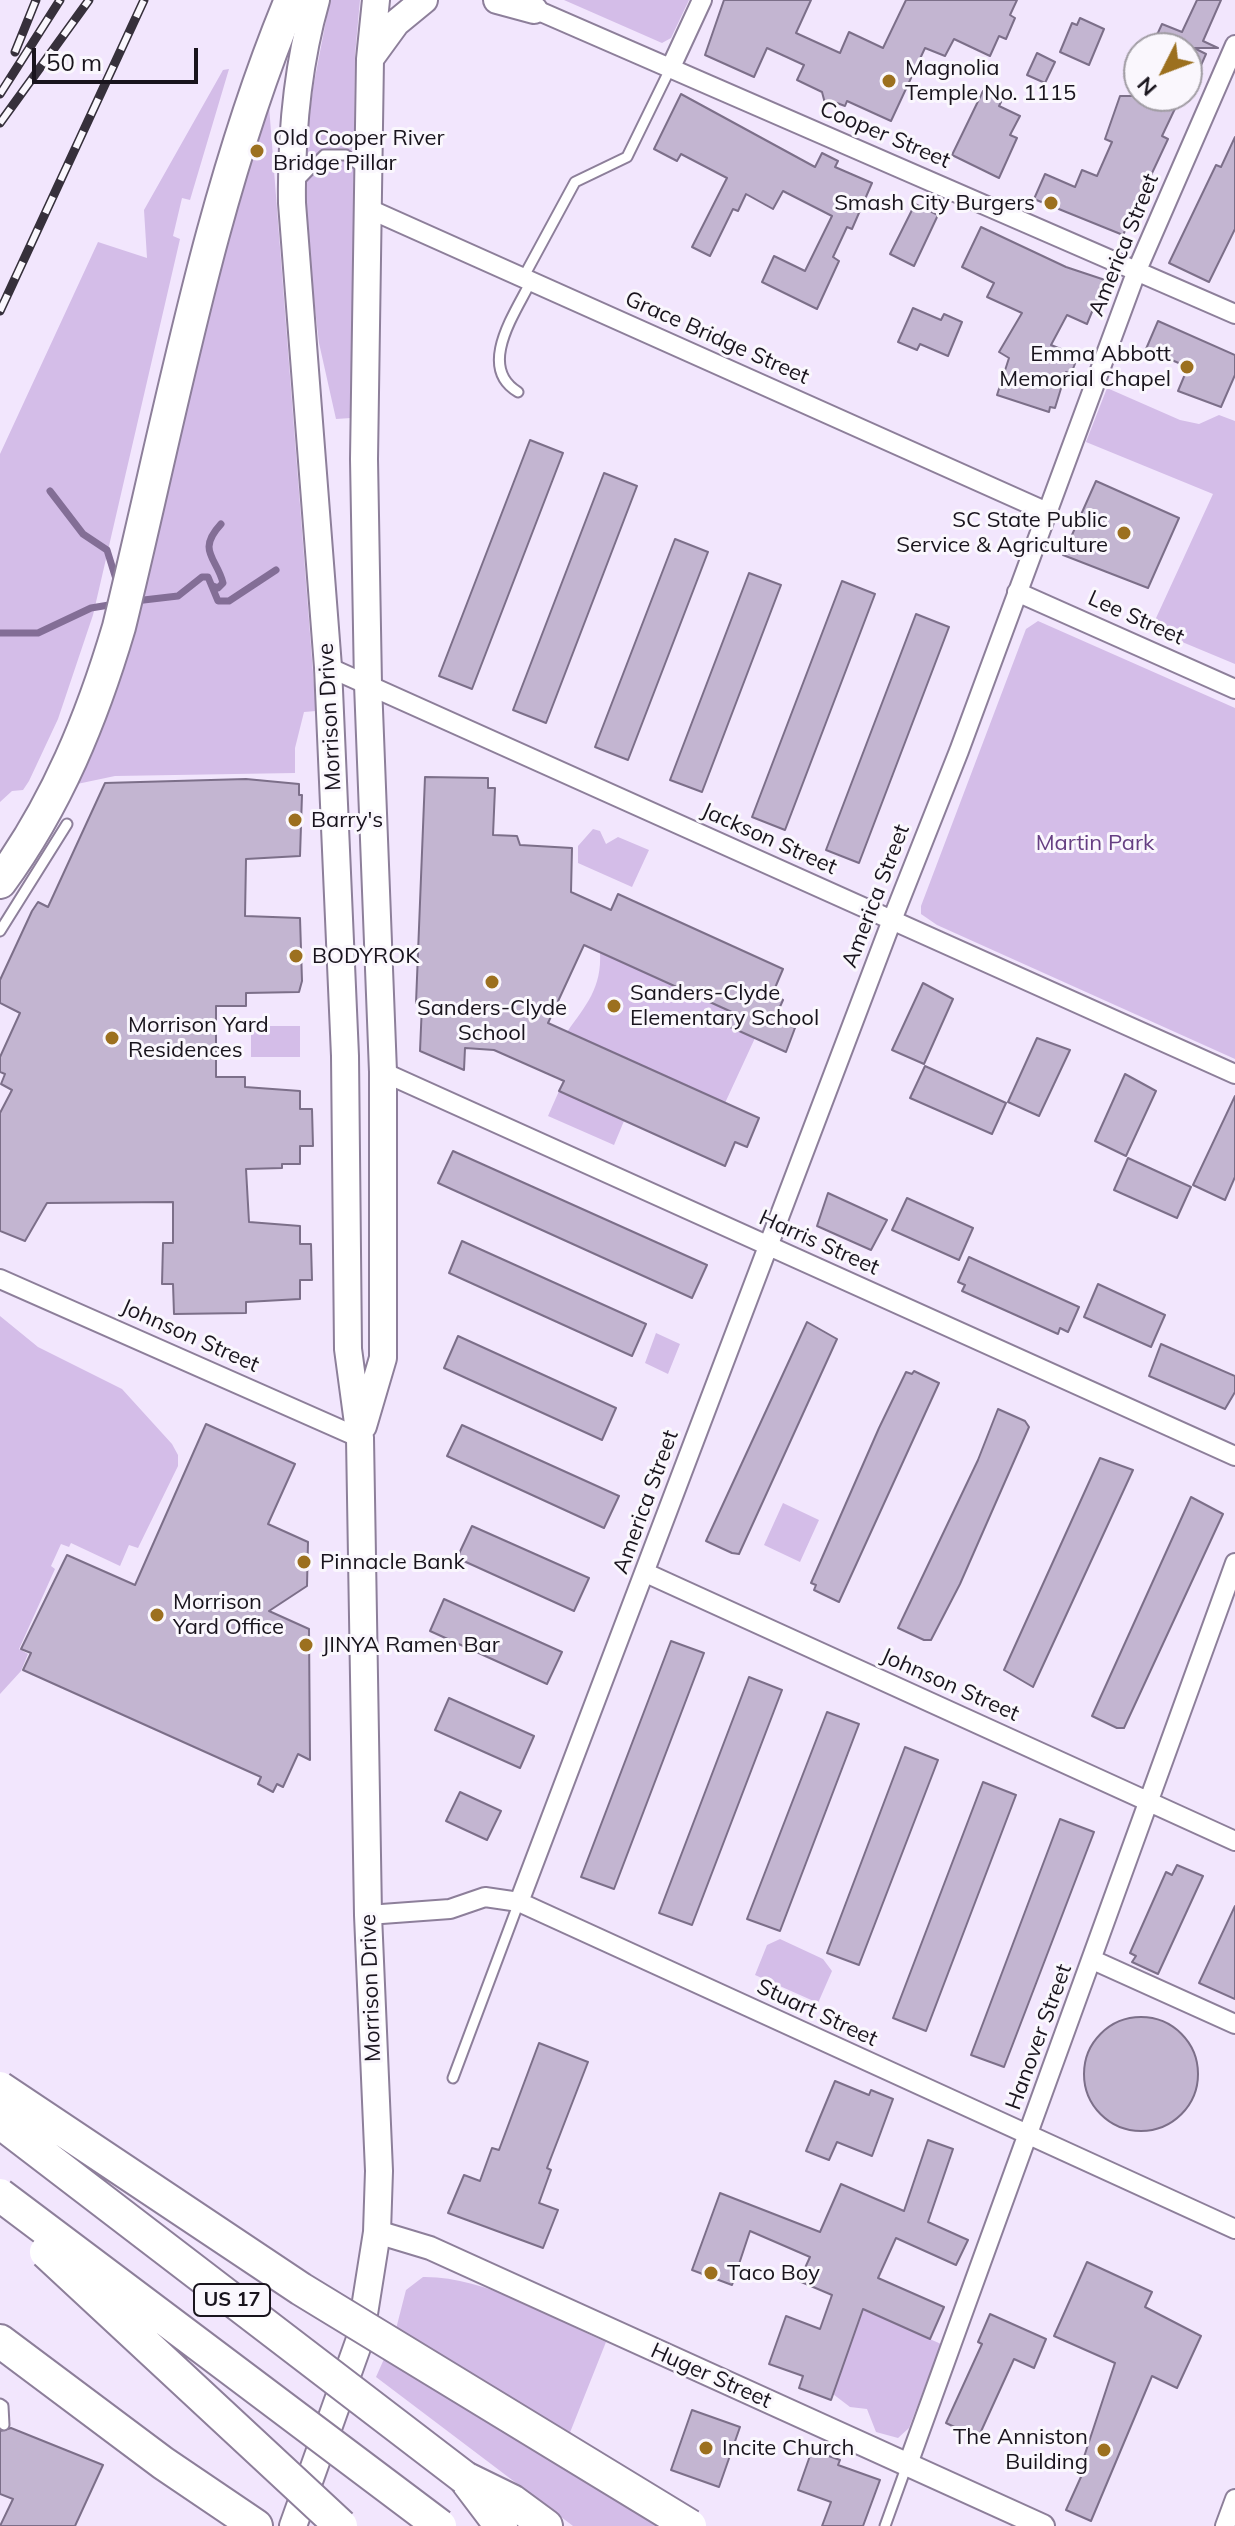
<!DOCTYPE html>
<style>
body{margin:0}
#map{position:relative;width:1235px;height:2526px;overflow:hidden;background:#f2e6fd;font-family:Mulish,sans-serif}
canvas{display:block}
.north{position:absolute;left:1123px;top:32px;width:80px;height:80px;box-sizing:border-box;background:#faf7fd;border:2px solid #a09ca3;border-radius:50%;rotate:228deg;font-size:22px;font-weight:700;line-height:32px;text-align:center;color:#19141d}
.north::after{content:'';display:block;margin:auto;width:28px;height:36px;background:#9c701f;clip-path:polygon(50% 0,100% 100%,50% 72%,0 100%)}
.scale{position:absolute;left:32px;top:48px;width:166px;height:36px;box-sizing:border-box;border:4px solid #19141d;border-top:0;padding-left:10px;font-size:24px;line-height:28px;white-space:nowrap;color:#19141d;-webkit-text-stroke:6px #faf7fd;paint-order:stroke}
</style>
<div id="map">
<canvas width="1235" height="2526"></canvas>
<div class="north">N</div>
<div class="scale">50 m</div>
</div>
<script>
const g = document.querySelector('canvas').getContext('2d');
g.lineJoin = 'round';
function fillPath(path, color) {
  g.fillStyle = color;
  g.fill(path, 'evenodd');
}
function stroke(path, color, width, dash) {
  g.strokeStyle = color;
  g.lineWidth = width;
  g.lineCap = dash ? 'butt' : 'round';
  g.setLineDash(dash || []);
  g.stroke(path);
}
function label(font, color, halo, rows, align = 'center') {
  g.font = font + ' Mulish,sans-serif';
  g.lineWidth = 6;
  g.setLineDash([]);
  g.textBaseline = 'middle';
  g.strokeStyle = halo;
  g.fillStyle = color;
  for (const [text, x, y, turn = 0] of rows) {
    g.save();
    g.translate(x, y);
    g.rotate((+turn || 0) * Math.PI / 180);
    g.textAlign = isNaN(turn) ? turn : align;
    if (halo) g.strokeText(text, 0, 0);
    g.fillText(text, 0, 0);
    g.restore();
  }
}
fillPath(new Path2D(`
 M330 0H360L355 55 351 418 336 419 319 343 301 187 313 88Z
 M564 0H689L671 38 662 43Z
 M229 69 190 200 182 198 173 236 180 239 93 615 58 719 29 781 23 790 12 791 0 802V454L98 242 147 258 144 210 223 70Z
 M268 93 316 711 304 712 295 748V773L115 776 77 784 127 658 215 279Z
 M1107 388 1180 420 1199 424 1219 415 1235 421V664L1151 629 1213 494 1086 442Z
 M1038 621 1235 708V1059L937 925 921 914V906L1026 629Z
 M593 829 600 831 606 844 618 837 649 850 632 887 578 863V846Z
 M600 952 734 1013 755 1038 725 1103 567 1032C586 1005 602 988 600 952Z
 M251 1026H300V1057H251Z
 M559 1091 624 1121 614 1145 548 1116Z
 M0 1316 38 1347 122 1389 172 1444 178 1455V1466L138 1548 129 1545 120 1566 71 1543 69 1547 61 1544 51 1566 55 1569 19 1649 28 1654 21 1671 0 1694Z
 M656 1333 680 1344 668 1374 645 1363Z
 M783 1503 819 1520 800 1562 764 1545Z
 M780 1939 823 1959 832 1971 818 2003 755 1975 767 1945Z
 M423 2277C485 2276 550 2317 606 2342L569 2435 396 2329 406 2290Z
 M863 2309 941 2344 909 2428 898 2438 876 2432 867 2409 850 2407 833 2394Z
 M384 2359 658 2526H573L376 2377Z`), '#d4bde8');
stroke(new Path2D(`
 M50 491 83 534 107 550 116 579
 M213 586 218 588 223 583C217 558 196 551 221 524
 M135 601 178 596 202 577H208L218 601H229L276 570
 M0 633H38L91 608 115 604`), '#836e96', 7);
const building = new Path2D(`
 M724 0H811L796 33 840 53 849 32 883 48 906 0H1017L1010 15 1015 18 1006 39 999 36 990 56 954 39 945 56 925 48 891 121 847 101 845 106 837 103 826 107 822 92 797 80 804 65 767 48 754 77 705 55Z
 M1197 0H1221L1203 41 1218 48H1194L1206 54 1187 97V48H1151L1162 24 1182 32Z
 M1080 18 1104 29 1089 65 1060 52 1072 23 1077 25Z
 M1037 53 1055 62 1045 83 1027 75Z
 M983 91 1002 100 999 106 1020 116 1010 135 1017 138 999 178 952 155Z
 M681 94 815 167 822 153 838 161 835 167 872 183 852 229 847 227 833 257 839 261 817 309 762 282 774 256 805 271 832 216 783 191 773 209 746 194 738 211 733 209 710 256 692 247 727 178 681 154 677 161 654 149Z
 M1120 96H1181L1162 136 1168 139 1123 235 1034 199 1045 174 1075 187 1082 170 1097 176 1112 142 1105 139Z
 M1235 137V229L1209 282 1169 263 1216 165 1221 167Z
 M915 204 938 215 914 266 890 254Z
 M981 227 1066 267 1105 280 1087 324 1067 315 1051 345 1078 356 1071 374 1066 372 1055 408 1050 407 1049 412 997 395 1009 358 999 352 1022 313 987 297 994 283 962 267Z
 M913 308 941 320 944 314 962 322 948 356 920 344 917 350 898 342Z
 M1158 321 1235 355V375L1221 407 1178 391 1188 367 1146 349Z
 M530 440 563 453 472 689 439 676Z
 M604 473 637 486 546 723 513 710Z
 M1096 481 1179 518 1148 588 1063 555Z
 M675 539 708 552 628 760 595 747Z
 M749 573 781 585 702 792 670 780Z
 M842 581 875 594 785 830 752 817Z
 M916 614 949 627 859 863 826 850Z
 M425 777 488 778V788H495L493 835 517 836 520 845 572 848 571 892 611 910 618 894 783 969 772 995 783 1000 775 1018 795 1028 786 1052 728 1026 734 1013 584 945 548 1023 759 1118 747 1147 735 1142 725 1166 559 1091 564 1081 494 1050 465 1048 464 1070 420 1051 422 1004 416 1003Z
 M246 779 299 784V795H302L300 856 246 859 245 916 300 918 302 981 299 992 246 993V1006H216V1077H245V1087L300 1091V1109H312L313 1146H300V1164H282V1168L246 1169 249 1222 300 1226V1244H311L312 1280H300V1299L246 1302V1313L174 1314 173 1284H162L163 1243H173V1202L47 1203 25 1241 0 1231V1113L12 1090 1 1084 5 1074 0 1072V1057L20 1013 0 1003V980L32 911 38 902 48 907 105 783Z
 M923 983 953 999 924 1064 892 1050Z
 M1037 1038 1070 1050 1039 1116 1008 1102Z
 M925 1066 1006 1103 992 1134 910 1098Z
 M1125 1074 1156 1091 1126 1156 1095 1141Z
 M1235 1096V1177L1225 1200 1193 1185Z
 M453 1151 707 1265 692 1298 438 1183Z
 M1128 1158 1191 1187 1177 1218 1114 1190Z
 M828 1193 887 1220 871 1250 817 1226Z
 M907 1198 973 1228 959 1260 892 1230Z
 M462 1241 646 1324 632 1356 449 1273Z
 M969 1257 1079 1307 1068 1332 1060 1328 1058 1334 962 1291 965 1285 958 1282Z
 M1098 1284 1165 1315 1151 1347 1084 1317Z
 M807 1322 837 1339 739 1554 732 1553 706 1541Z
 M458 1336 616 1408 602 1440 444 1368Z
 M1161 1344 1235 1376V1392L1225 1409 1149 1376Z
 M914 1371 939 1383 839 1602 814 1590 816 1585 811 1583 879 1428 906 1372 912 1374Z
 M998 1409 1025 1421 1029 1427 960 1584 931 1640H924L898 1628 978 1460Z
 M206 1424 295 1464 268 1524 308 1542 307 1586 269 1611 309 1629 310 1760 298 1754 283 1787 277 1784 273 1792 258 1784 261 1777 23 1670 31 1653 21 1649 67 1555 135 1585Z
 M462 1425 619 1496 604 1528 447 1456Z
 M1100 1458 1133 1470 1033 1687 1004 1670Z
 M1191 1497 1223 1514 1124 1728H1117L1092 1716Z
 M472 1526 589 1578 574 1611 457 1558Z
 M444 1599 562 1652 547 1684 430 1631Z
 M671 1641 704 1653 614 1889 581 1877Z
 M749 1677 782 1690 692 1925 659 1913Z
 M449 1698 534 1736 520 1768 435 1730Z
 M827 1712 859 1724 780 1931 747 1919Z
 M905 1747 938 1760 859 1965 827 1953Z
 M983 1782 1016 1795 926 2031 893 2018Z
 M460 1792 501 1811 487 1840 446 1821Z
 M1060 1819 1094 1832 1004 2067 971 2055Z
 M1177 1865 1203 1876 1158 1974 1132 1962 1136 1956 1130 1953 1166 1872 1172 1875Z
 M1235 1906V1999L1199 1983Z
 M1084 2074a57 57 0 1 1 114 0a57 57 0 1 1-114 0Z
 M539 2043 588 2062 547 2168 551 2170 539 2203 558 2210 543 2248 448 2213 464 2175 480 2181 492 2148 499 2150Z
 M835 2081 869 2095 871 2090 893 2099 872 2156 837 2142 829 2160 806 2151Z
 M928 2140 953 2149 928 2222 968 2240 956 2265 896 2238 878 2278 944 2307 930 2339 863 2309 831 2400 799 2388 803 2376 769 2364 786 2316 820 2329 832 2295 799 2281 810 2257 750 2231 732 2285 692 2270 720 2193 820 2232 841 2184 904 2211Z
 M1087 2262 1152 2292 1145 2307 1201 2336 1177 2388 1152 2376 1091 2521 1066 2510 1085 2468 1081 2466 1115 2363 1054 2336Z
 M990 2314 1046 2339 1034 2368 1014 2359 978 2438 946 2423 982 2344 978 2342Z
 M692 2410 740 2427 719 2487 671 2470Z
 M11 2428 103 2465 75 2526H0L13 2499 0 2494V2431Z
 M812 2450 840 2460 838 2465 880 2480 863 2526H822L831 2502 798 2490Z`);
fillPath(building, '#c3b5d1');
stroke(building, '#7c6f89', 2);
const service = new Path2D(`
 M298 182 324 155H346L362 168
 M523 278 575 182 627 157 670 69
 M518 392C476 367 516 312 531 281
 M0 931 67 824
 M453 2078 519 1902
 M0 2404 3 2406 4 2425
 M885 2526 907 2465`);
const minor = new Path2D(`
 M525 5 1235 314
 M670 69 702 0
 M367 208 1047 512
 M1017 592 1235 689
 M328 667 1235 1074
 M383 1072 1235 1456
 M0 1279 360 1438
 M646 1573 1235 1841
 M519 1902 892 920 959 751 1137 270 1235 45
 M368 1915 450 1909 485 1897 519 1902 1235 2229
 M1093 1960 1235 2024
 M908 2464 1235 1563
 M1225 2526 1235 2499`);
const tertiary = new Path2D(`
 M377 2232 430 2248 1043 2526`);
const secondary = new Path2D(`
 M497 0 534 10
 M372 56 396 23 424 0
 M363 1426 383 1358V1072L368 684 364 459 370 59 376 0
 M293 2526 360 2339 377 2232 379 2171 368 1915 360 1438 348 1349 345 1056 328 667 292 203C291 133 297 67 316 0`);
const motorway = new Path2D(`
 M0 882C57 804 92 718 119 627 170 419 209 197 291 0
 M0 2341 163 2463 256 2526
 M465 2478 512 2501 546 2526
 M467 2481 501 2526`);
stroke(service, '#8d7f9a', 13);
stroke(minor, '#8d7f9a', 22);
stroke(tertiary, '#8d7f9a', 26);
stroke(secondary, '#8d7f9a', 30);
stroke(motorway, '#8d7f9a', 36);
stroke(service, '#fff', 9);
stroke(minor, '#fff', 18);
stroke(tertiary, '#fff', 22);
stroke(secondary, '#fff', 26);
stroke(motorway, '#fff', 32);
const rail = new Path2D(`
 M15 52 36 0
 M0 94 60 0
 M0 123 89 0
 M0 311 144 0`);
stroke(rail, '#36303b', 9);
stroke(rail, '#faf7fd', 6, [18]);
const motorwayBridge = new Path2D(`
 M0 2088 301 2289 690 2526
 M0 2122 465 2478
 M0 2195 440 2526
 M46 2252 341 2526`);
stroke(motorwayBridge, '#8d7f9a', 36, []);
stroke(motorwayBridge, '#fff', 32);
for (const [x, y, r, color] of [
 [889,81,8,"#9c701f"],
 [257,151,8,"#9c701f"],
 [1051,203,8,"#9c701f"],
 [1187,367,8,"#9c701f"],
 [1124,533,8,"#9c701f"],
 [295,820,8,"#9c701f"],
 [296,956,8,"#9c701f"],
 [492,982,8,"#9c701f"],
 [614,1006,8,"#9c701f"],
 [112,1038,8,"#9c701f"],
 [304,1562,8,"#9c701f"],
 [157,1615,8,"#9c701f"],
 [306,1645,8,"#9c701f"],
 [711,2273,8,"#9c701f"],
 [706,2448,8,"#9c701f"],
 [1104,2450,8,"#9c701f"]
]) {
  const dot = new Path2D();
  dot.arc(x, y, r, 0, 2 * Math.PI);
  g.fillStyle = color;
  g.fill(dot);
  stroke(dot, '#faf7fd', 3);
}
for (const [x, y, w] of [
 [232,2300,76]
]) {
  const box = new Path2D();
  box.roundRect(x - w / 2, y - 16, w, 32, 6);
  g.fillStyle = '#faf7fd';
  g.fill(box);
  stroke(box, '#19141d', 2);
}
label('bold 20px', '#19141d', null, [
 ["US 17",232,2300]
]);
label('22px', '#19141d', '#faf7fd', [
 ["Magnolia",905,68],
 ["Temple No. 1115",905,93],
 ["Old Cooper River",273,138],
 ["Bridge Pillar",273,163],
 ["Smash City Burgers",1035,203,"right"],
 ["Emma Abbott",1171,354,"right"],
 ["Memorial Chapel",1171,379,"right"],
 ["SC State Public",1108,520,"right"],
 ["Service & Agriculture",1108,545,"right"],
 ["Barry's",311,820],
 ["BODYROK",312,956],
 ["Sanders-Clyde",630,993],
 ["Elementary School",630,1018],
 ["Sanders-Clyde",492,1008,"center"],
 ["School",492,1033,"center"],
 ["Morrison Yard",128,1025],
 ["Residences",128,1050],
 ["Pinnacle Bank",320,1562],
 ["Morrison",173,1602],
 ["Yard Office",173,1627],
 ["JINYA Ramen Bar",322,1645],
 ["Taco Boy",727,2273],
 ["The Anniston",1088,2437,"right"],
 ["Building",1088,2462,"right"],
 ["Incite Church",722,2448]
], 'left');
label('22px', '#19141d', '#faf7fd', [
 ["Cooper Street",885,135,23],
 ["America Street",1124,245,-68],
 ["Grace Bridge Street",717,338,24],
 ["Lee Street",1136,618,24],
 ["Morrison Drive",330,717,-93],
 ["Jackson Street",769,839,24],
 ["America Street",876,896,-69],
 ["Harris Street",819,1243,24],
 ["Johnson Street",190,1336,24],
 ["America Street",646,1502,-70],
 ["Johnson Street",950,1685,24],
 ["Morrison Drive",371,1988,-92],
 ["Stuart Street",817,2013,25],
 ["Hanover Street",1039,2037,-70],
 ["Huger Street",711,2376,24]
]);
label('22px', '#653e82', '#faf7fd', [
 ["Martin Park",1095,843]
]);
</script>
